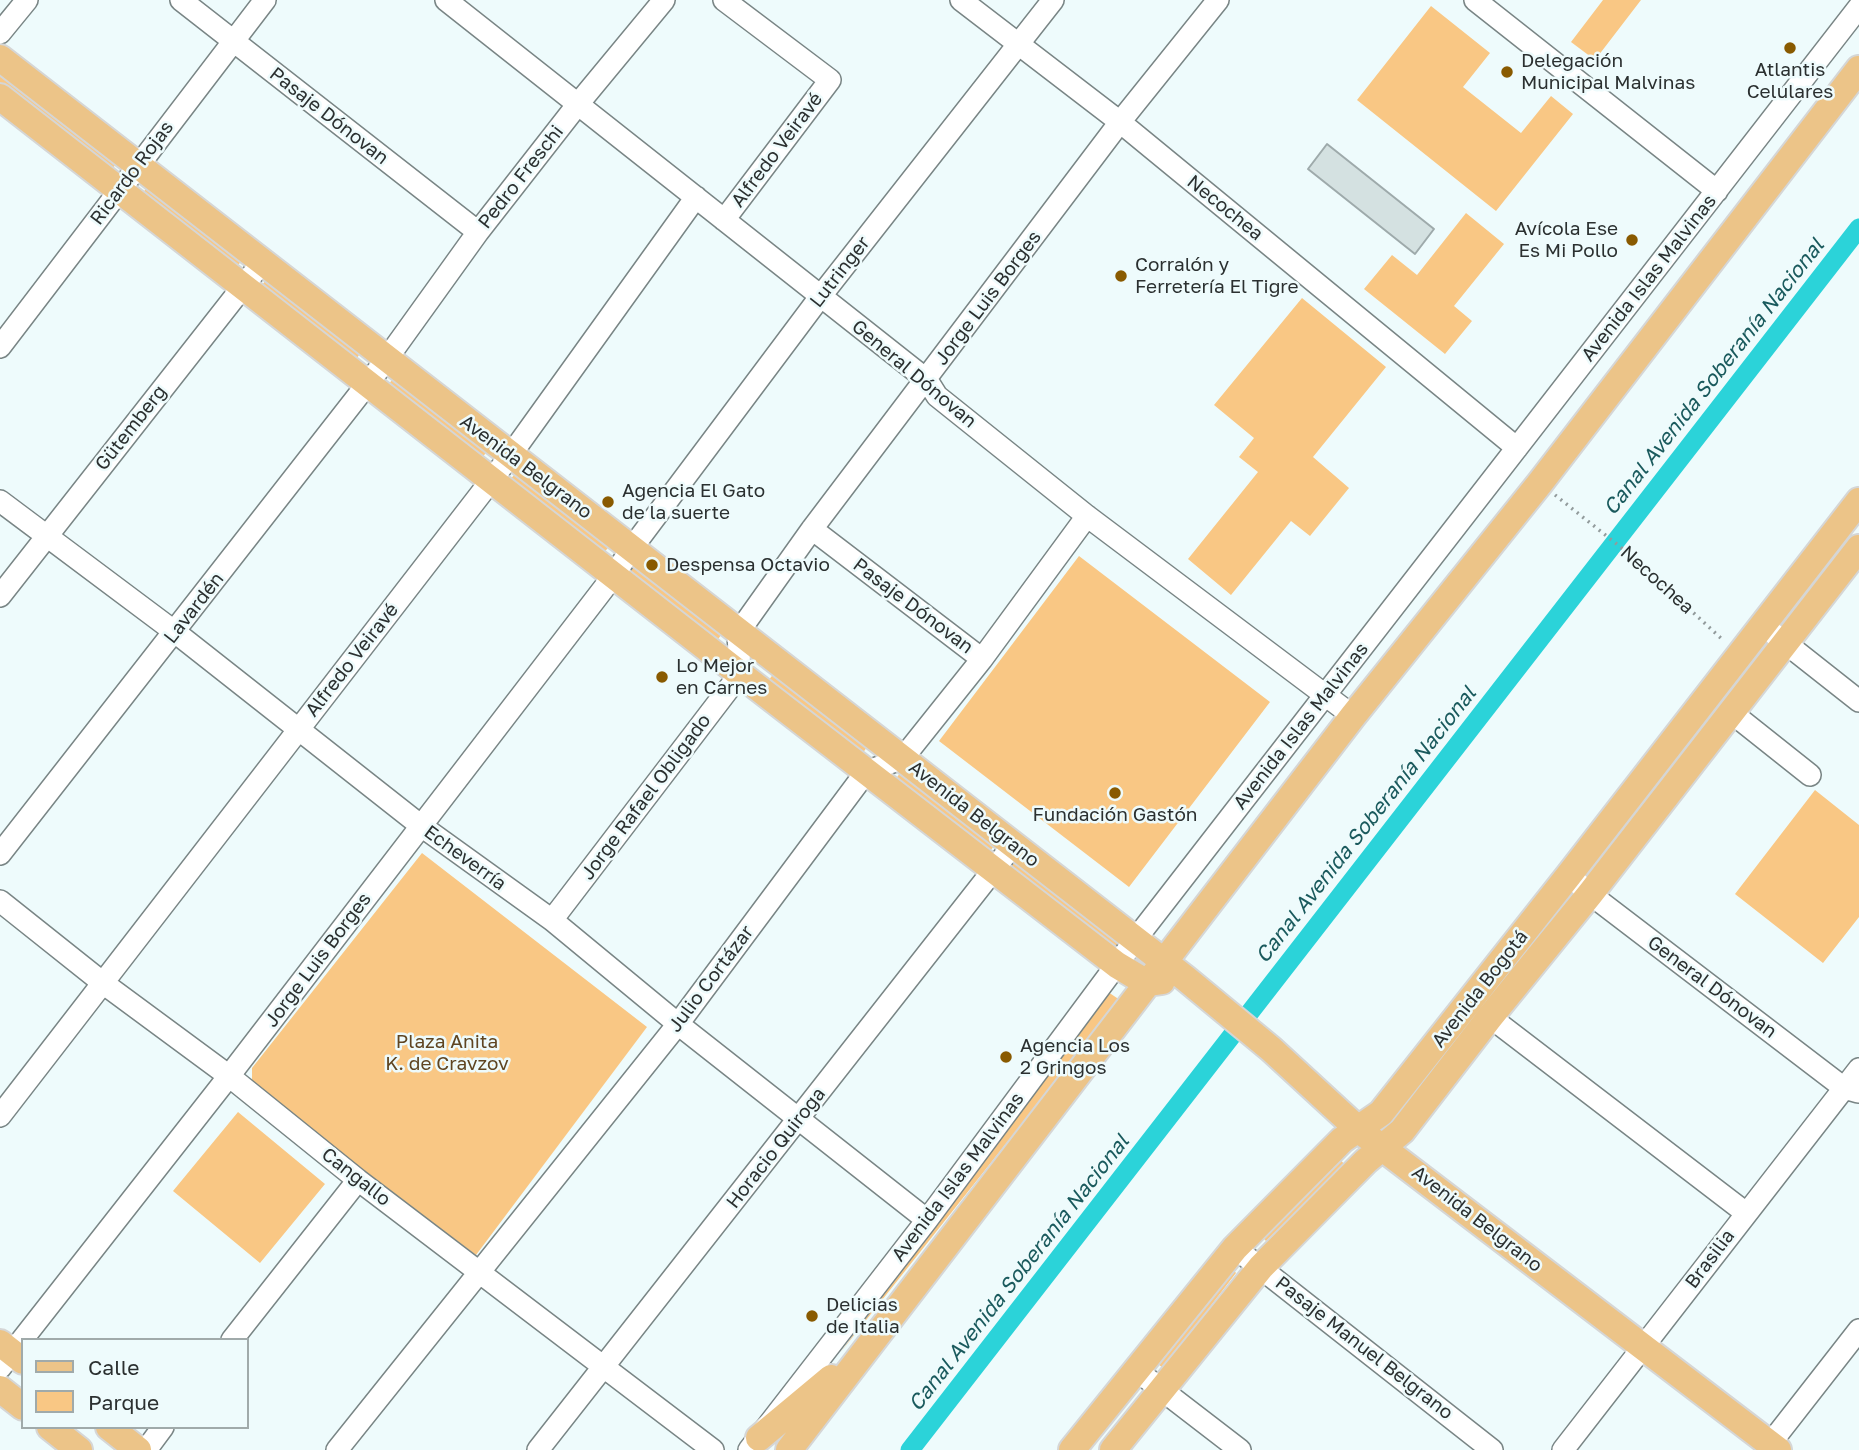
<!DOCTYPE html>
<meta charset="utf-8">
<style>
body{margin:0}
#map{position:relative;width:1859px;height:1450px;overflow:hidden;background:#eefbfc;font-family:"Golos Text",sans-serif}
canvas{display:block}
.legend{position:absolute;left:21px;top:1338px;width:228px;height:91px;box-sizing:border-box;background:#eefbfc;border:2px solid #a0aaaa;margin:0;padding:9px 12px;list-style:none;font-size:21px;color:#2b3030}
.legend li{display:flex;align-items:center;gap:14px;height:35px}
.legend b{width:35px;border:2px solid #a0aaaa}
</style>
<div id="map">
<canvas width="1859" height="1450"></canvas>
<ul class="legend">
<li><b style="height:9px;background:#ecc488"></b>Calle</li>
<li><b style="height:19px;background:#f9c784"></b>Parque</li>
</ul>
</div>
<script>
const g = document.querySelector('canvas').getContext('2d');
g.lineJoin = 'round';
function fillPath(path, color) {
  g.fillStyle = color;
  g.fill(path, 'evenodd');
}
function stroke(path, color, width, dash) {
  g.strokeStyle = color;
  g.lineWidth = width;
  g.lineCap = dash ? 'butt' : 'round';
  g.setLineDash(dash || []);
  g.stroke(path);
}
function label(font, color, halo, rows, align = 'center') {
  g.font = font + ' "Golos Text",sans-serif';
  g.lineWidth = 5;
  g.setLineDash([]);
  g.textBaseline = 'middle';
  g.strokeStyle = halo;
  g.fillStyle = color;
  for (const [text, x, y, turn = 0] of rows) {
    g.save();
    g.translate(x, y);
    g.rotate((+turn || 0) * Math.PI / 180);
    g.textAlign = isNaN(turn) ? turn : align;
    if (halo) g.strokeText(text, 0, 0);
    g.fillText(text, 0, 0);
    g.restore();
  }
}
fillPath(new Path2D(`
 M1603 0H1641L1595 60 1571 42Z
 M1431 6 1490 53 1463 87 1521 133 1551 96 1573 114 1496 211 1357 100Z
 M0 71 116 164 113 168H109L0 85Z
 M149 185 243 259 235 269 141 195Z
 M1466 213 1504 244 1454 306 1472 321 1445 354 1364 289 1392 255 1417 275Z
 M268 277 362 351 354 362 260 288Z
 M1302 298 1386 367 1313 457 1349 488 1310 536 1291 521 1231 595 1188 559 1258 472 1239 457 1254 438 1214 405Z
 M396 375 489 449 481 459 388 385Z
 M518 470 611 544 603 554 510 480Z
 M1079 556 1270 702 1129 887 939 741Z
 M636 563 724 631 716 642 628 573Z
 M1753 654 1761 660 1598 869 1592 864Z
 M774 673 867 747 860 757 766 684Z
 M903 769 996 843 988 854 895 780Z
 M1815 790 1859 825V917L1823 963 1735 894Z
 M422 853 647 1027 476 1255 252 1090V1068Z
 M1018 858 1122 940 1114 951 1010 868Z
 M1108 992 1120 1000 840 1353Z
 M238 1112 325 1184 260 1263 173 1191Z
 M1338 1157 1345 1165 1266 1241 1258 1233Z
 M1229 1264 1236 1273 1163 1368 1154 1361Z`), '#f9c784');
stroke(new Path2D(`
 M910 1450 1859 228`), '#2bd3d9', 19);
const building = new Path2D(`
 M1327 144 1434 229 1415 254 1308 169Z`);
fillPath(building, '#d4e1e1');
stroke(building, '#9eaaab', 2);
const minor = new Path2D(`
 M181 0 478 232
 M446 0 927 380 937 396 1087 516 1353 716
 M724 0 830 80 724 220
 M961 0 1120 122 1517 448
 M1475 0 1717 191
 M0 33 27 0
 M0 347 265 0
 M0 501 175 632 420 825 552 920 678 1024 927 1220
 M812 529 982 659
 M0 596 263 261
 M1774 634 1859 701
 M1732 713 1810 775
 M0 854 386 360 478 232 578 104 664 0
 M1569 875 1590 894 1844 1088 1858 1092
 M0 901 103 983 229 1076 358 1180 713 1450
 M552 920 740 674 738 633 812 529 1120 122 1218 0
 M1490 1017 1746 1213
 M0 1116 510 456 696 197
 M1235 1248 1492 1450
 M232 1340 358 1180
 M0 1368 229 1076 614 575 632 548 820 297 1053 0
 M1136 1370 1240 1450
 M1770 1444 1859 1330
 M146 1450 163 1427
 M337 1450 678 1024 866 772 903 758 982 659 1087 516
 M538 1450 1013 845
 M749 1450 927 1220 1135 940 1859 7
 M1563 1450 1859 1069`);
const major = new Path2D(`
 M0 58 1185 978 1271 1049 1359 1130 1778 1450
 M0 97 740 674 1117 965 1147 983 1162 981
 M0 1343 23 1361
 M0 1389 23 1407
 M50 1427 79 1450
 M109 1427 138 1450
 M759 1438 831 1378
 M789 1450 1353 716 1540 483 1859 69
 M1072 1450 1235 1248 1342 1140 1381 1113 1569 875 1859 501
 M1113 1450 1261 1267 1366 1161 1402 1131 1490 1017 1590 894 1859 548`);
stroke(minor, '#798585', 24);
stroke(major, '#d5d6d6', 30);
stroke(new Path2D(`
 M1555 495 1633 557 1724 641`), '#929b9c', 3.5, [2, 5]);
stroke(minor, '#fff', 21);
stroke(major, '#ecc488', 26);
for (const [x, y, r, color] of [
 [1790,48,7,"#895a00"],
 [1507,72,7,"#895a00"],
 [1632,240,7,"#895a00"],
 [1121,276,7,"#895a00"],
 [608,502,7,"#895a00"],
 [652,565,7,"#895a00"],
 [662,677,7,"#895a00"],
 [1115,793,7,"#895a00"],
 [1006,1057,7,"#895a00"],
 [812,1316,7,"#895a00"]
]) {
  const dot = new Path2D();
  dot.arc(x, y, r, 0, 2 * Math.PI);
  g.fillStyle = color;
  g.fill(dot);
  stroke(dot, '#eefbfc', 2.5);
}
label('19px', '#2b3030', '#eefbfc', [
 ["Delegación",1521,61],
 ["Municipal Malvinas",1521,83],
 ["Atlantis",1790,70,"center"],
 ["Celulares",1790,92,"center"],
 ["Avícola Ese",1618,229,"right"],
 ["Es Mi Pollo",1618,251,"right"],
 ["Corralón y",1135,265],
 ["Ferretería El Tigre",1135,287],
 ["Agencia El Gato",622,491],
 ["de la suerte",622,513],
 ["Despensa Octavio",666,565],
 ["Lo Mejor",676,666],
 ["en Carnes",676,688],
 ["Fundación Gastón",1115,815,"center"],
 ["Agencia Los",1020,1046],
 ["2 Gringos",1020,1068],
 ["Delicias",826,1305],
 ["de Italia",826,1327]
], 'left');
label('19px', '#2b3030', '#eefbfc', [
 ["Pasaje Dónovan",329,116,38],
 ["Alfredo Veiravé",777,150,-53],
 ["Ricardo Rojas",132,173,-53],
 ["Pedro Freschi",521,177,-52],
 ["Necochea",1225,208,39],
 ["Lutringer",840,272,-52],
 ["Avenida Islas Malvinas",1649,278,-52],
 ["Jorge Luis Borges",988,298,-53],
 ["General Dónovan",914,374,40],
 ["Gütemberg",131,428,-52],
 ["Avenida Belgrano",526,467,37],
 ["Necochea",1657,580,42],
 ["Pasaje Dónovan",913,606,37],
 ["Lavardén",194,608,-52],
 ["Alfredo Veiravé",352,660,-52],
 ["Avenida Islas Malvinas",1301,726,-52],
 ["Jorge Rafael Obligado",646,797,-53],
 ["Avenida Belgrano",974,814,38],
 ["Echeverría",465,858,36],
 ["Jorge Luis Borges",318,960,-53],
 ["Julio Cortázar",711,979,-53],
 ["General Dónovan",1712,987,37],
 ["Avenida Bogotá",1480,989,-52],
 ["Horacio Quiroga",776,1148,-52],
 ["Cangallo",356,1177,38],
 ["Avenida Islas Malvinas",958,1177,-53],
 ["Avenida Belgrano",1477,1219,38],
 ["Brasilia",1710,1259,-53],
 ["Pasaje Manuel Belgrano",1364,1348,38]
]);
label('19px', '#5f4521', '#eefbfc', [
 ["Plaza Anita",447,1042],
 ["K. de Cravzov",447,1064]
]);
label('italic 21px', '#1a5a5d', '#eefbfc', [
 ["Canal Avenida Soberanía Nacional",1714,377,-52],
 ["Canal Avenida Soberanía Nacional",1366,825,-52],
 ["Canal Avenida Soberanía Nacional",1019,1273,-52]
]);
</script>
